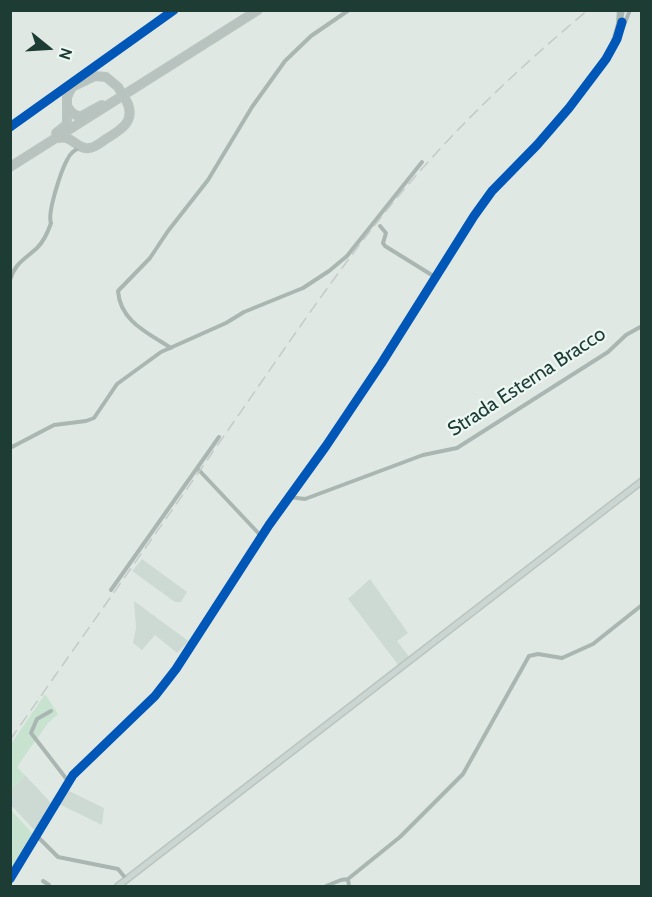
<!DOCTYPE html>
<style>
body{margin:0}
#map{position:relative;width:652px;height:897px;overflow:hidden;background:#e0e8e4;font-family:Cabin,sans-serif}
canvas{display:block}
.frame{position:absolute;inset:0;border:12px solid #1d3c34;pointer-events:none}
.north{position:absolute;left:18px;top:18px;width:60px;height:60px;-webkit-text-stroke:4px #edf7f3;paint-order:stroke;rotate:108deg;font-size:16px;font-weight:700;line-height:24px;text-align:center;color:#1d3c34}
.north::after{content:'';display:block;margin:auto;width:21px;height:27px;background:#1d3c34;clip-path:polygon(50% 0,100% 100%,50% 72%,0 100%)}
</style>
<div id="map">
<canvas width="652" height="897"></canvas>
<div class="frame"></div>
<div class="north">N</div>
</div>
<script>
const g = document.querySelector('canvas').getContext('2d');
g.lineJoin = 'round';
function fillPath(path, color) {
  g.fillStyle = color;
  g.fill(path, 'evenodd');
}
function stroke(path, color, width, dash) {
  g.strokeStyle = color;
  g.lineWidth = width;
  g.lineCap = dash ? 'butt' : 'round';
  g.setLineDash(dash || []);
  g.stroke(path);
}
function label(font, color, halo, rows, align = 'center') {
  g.font = font + ' Cabin,sans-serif';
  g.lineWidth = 4.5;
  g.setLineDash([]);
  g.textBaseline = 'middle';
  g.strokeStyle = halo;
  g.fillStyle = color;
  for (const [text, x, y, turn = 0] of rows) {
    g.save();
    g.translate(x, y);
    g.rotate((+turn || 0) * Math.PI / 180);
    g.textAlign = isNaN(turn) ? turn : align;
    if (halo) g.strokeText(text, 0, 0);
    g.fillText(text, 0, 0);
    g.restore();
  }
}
fillPath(new Path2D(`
 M142 559 187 592 181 602H175L132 571Z
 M370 579 408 633 397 641 410 658 399 666 348 599Z
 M134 601 191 643 190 645 187 643 177 653 155 635 142 650 133 643 136 628Z
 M25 775 53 805 36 832 11 805V790Z
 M67 790 104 808 102 825 59 804Z`), '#cddad4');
fillPath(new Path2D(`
 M45 694 58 714 48 723 17 767 25 775 11 790V744Z
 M11 810 34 835 11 873 10 872Z`), '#c7e3d0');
const major = new Path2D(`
 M118 886 642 481`);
const highway = new Path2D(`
 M67 106 72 113 80 117 102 105
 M56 133 67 124V97L72 87 95 76 106 77 118 87
 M59 138C71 134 77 150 89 148 95 148 101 142 106 139 121 130 136 121 127 102
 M10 167 258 10`);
stroke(major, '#bac5c1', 8);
stroke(highway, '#bac5c1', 10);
stroke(new Path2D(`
 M620 35 630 10
 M610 51 618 24 619 10
 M380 226 386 233 383 243 385 246 435 277
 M10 280C15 263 25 259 37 248 44 241 48 232 51 223 47 213 61 171 67 160 70 153 75 150 80 147
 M171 348C148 333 120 321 118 291L150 258 168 231 208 180 252 107 285 61 311 36 349 10
 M10 448 54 425 86 421 94 418 117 384 161 352 226 323 244 312 303 288 329 271 347 256 422 162
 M197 468 262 537
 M289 497 305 499 423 455 457 448 608 352 626 335 642 326
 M111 590 219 437
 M51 711 37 719 31 733 68 781
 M37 836 58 857 118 869 127 880
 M10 879 73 775 155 696 176 669 269 525 326 446 381 364 474 216 492 191 537 145 569 108 606 59 617 39 623 10
 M348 879 349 886
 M43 881 49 885 48 886
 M326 886 341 880 348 879 400 837 463 774 529 656 538 654 562 658 593 644 642 605`), '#aab6b2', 4);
stroke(major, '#cbd5d2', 5);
stroke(highway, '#b8c2bf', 7);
stroke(new Path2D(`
 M10 740C82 637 155 535 226 433 280 356 332 277 391 205 450 133 516 70 588 10`), '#c5cac9', 1.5, [12, 6]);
const highwayBridge = new Path2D(`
 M118 87 127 102`);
stroke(highwayBridge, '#bac5c1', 10, []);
stroke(highwayBridge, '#b8c2bf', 7);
stroke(new Path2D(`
 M10 127 174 10
 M10 879 73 775 155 696 176 669 269 525 326 446 381 364 474 216 492 191 537 145 569 108 606 59 617 39 622 22`), '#0057b8', 9);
label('20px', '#1d3c34', '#edf7f3', [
 ["Strada Esterna Bracco",527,382,-33]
]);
</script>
